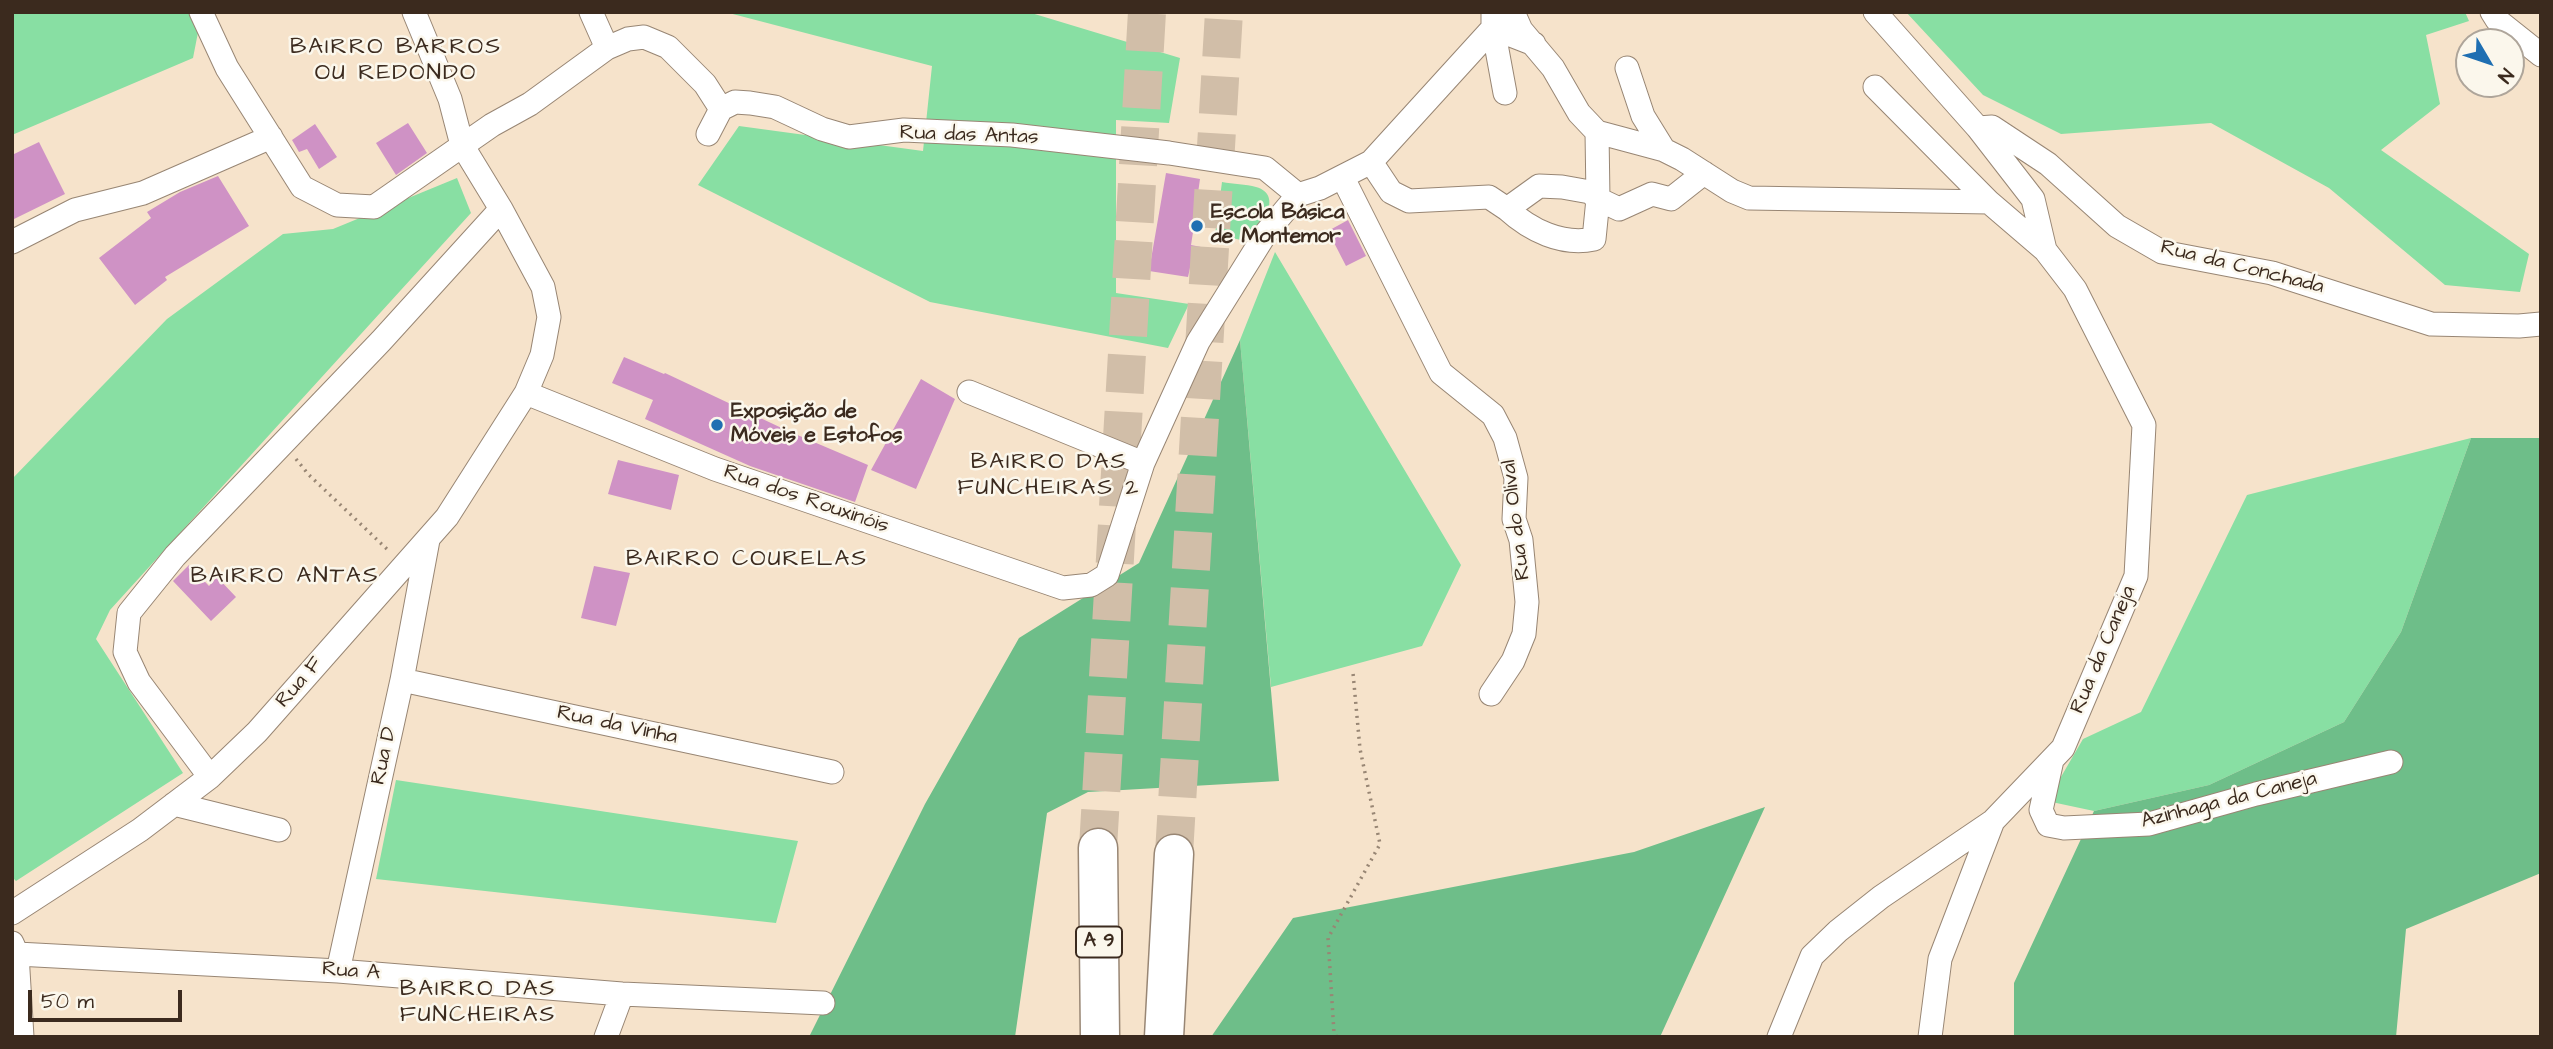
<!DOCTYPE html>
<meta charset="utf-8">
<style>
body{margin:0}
#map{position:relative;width:2553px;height:1049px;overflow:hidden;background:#f6e3cb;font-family:"Architects Daughter",sans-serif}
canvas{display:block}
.frame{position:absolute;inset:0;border:14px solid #3b2a1e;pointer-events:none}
.north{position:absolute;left:2455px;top:28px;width:70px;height:70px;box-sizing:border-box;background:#fbf7ec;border:2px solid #aea59a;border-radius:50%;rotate:129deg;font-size:19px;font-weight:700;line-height:28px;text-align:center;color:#3b2a1e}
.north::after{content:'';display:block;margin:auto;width:24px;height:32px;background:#1f6fb2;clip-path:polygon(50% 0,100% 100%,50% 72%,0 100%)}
.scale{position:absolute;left:28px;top:990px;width:154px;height:32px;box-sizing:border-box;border:4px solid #3b2a1e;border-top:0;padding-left:9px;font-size:21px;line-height:24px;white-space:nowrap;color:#3b2a1e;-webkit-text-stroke:5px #fbf7ec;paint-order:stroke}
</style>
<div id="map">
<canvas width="2553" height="1049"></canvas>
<div class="frame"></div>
<div class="north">N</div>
<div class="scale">50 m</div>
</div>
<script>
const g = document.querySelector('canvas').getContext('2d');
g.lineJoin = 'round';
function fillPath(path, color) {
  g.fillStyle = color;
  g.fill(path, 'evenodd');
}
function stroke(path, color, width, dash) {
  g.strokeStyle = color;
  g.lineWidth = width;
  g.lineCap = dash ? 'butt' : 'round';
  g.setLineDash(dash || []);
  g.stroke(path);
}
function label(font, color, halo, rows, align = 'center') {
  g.font = font + ' "Architects Daughter",sans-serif';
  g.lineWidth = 5;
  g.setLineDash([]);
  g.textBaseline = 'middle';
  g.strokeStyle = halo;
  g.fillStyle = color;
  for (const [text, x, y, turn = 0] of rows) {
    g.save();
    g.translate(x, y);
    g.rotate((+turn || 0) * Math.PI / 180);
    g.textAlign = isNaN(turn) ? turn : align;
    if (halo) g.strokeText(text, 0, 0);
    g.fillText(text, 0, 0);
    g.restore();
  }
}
fillPath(new Path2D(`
 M12 12H202L193 58 12 135Z
 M725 12H1028L1180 58 1169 123 1116 120V293L1189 304 1168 348 930 302 698 185 739 126 923 151 932 66Z
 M1906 12H2465L2469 21 2426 35 2440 104 2381 150 2529 254 2520 292 2445 285 2329 188 2211 123 2061 134 1983 95Z
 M457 178 471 213 110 610 96 639 183 773 16 881 12 877V479L167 319 283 234 333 229Z
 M1222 182C1233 184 1246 184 1256 187 1285 195 1260 230 1247 241L1215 235Z
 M1275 252 1461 565 1422 646 1271 687 1240 340Z
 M2471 438 2401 632 2344 722 2209 785 2094 811 2047 801 2083 739 2141 712 2247 495Z
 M396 780 798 841 776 923 376 879Z`), '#88dfa3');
fillPath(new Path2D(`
 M1240 340 1279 781 1088 792 1047 813 1015 1037H809L925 804 1019 638 1139 563Z
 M2471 438H2541V873L2406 929 2396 1037H2014V983L2094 811 2209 785 2344 722 2401 632Z
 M1765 807 1660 1037H1211L1293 918 1634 852Z`), '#6ebe89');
fillPath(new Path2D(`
 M408 123 427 153 396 175 376 143Z
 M315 124 337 157 319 169 307 149 299 152 292 140Z
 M39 142 65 194 12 220V155Z
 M1166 173 1200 179 1198 193 1218 196 1214 216 1196 213 1191 245 1211 249 1207 271 1190 268 1188 277 1149 271Z
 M218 176 249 226 165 277 167 280 135 305 99 258 151 218 147 212 180 192Z
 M1348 220 1366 256 1346 266 1328 231Z
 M624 357 664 374 665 373 788 431 868 465 855 502 750 466 645 419 653 400 612 383Z
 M921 379 955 399 916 489 871 470Z
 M618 460 679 475 671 510 608 494Z
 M189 565 209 586 217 577 236 597 211 621 173 581Z
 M594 566 630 573 616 626 581 618Z`), '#cf92c5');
stroke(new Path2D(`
 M1098 848 1147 12
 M1174 854 1224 12`), '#d1bea8', 38, [38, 19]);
const street = new Path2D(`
 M201 12 227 68 302 187 337 205 374 207 492 125 530 104 607 48 628 39 644 37 668 47 705 84 721 109
 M591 12 607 48
 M1493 12V28L1505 93
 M1513 12 1521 30 1553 68 1579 113 1597 132 1664 150 1682 159 1732 191 1749 198 1989 202 2045 250 2075 289 2144 425 2136 576 2063 748 1993 821 1940 959 1930 1037
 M1875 12 1978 128 2033 199 2045 250
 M2492 12 2497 20 2541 55
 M1627 68 1643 116 1664 150
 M1875 87 1989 202
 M1978 128 1992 127 2048 164 2117 226 2162 252 2272 273 2431 324 2519 326 2541 324
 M708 134 721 109 735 102 750 103 775 107 822 129 849 137 904 130 1012 135 1169 153 1265 168 1298 195
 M1371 162 1391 192 1409 201 1489 197 1507 209 1539 186 1562 187 1590 192 1598 199 1619 209 1652 194 1671 199 1704 173
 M1343 178 1441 373 1493 415 1505 438 1516 478 1514 519 1521 540 1527 602 1524 634 1513 661 1491 694
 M1298 195 1320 188 1371 162 1493 28 1534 44
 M1507 209C1530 230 1562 246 1594 239L1598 199 1597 132
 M12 242 75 210 143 193 271 137
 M969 392 1143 463
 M526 393 715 469 1063 588 1091 585 1107 575 1143 463 1198 342 1266 233 1298 195
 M402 680 832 772
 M2052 760 2041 810 2048 825 2064 828 2149 824 2256 794 2391 762
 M210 777 139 682 125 652 129 613 175 556 381 341 501 209 462 145 450 99 414 12
 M174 804 279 830
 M12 913 140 830 210 777 257 732 447 517 526 393 542 355 549 317 543 287 501 209
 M12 943 17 954 338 971 622 994 823 1003
 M17 954 22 1037
 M338 971 402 680 428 540
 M606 1037 622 994
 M1779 1037 1812 956 1838 931 1881 897 1993 821`);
const highway = new Path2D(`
 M1098 848 1100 1037
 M1164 1037 1174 854`);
stroke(street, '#988674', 25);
stroke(highway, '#988674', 41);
stroke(new Path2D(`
 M296 459 308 474 390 552
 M1337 1037 1334 1033 1328 938 1380 844 1360 749 1353 673`), '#988674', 3.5, [2, 5]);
stroke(street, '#fff', 23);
stroke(highway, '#fff', 38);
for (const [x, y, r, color] of [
 [1197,226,7,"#1f6fb2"],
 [717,425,7,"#1f6fb2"]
]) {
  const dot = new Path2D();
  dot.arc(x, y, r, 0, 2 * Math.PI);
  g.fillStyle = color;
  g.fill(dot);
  stroke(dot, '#fbf7ec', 2.5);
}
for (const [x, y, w] of [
 [1099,942,46]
]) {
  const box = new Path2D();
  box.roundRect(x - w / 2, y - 15.5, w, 31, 5);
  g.fillStyle = '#fbf7ec';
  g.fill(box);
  stroke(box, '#3b2a1e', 2);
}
label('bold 19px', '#3b2a1e', null, [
 ["A 9",1099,942]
]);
label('21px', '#3b2a1e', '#fbf7ec', [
 ["Rua das Antas",969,136,2],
 ["Rua da Conchada",2242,268,14],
 ["Rua dos Rouxinóis",806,500,19],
 ["Rua do Olival",1517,520,-97],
 ["Rua da Caneja",2104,650,-67],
 ["Rua F",300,683,-49],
 ["Rua da Vinha",617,726,12],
 ["Rua D",385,756,-78],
 ["Azinhaga da Caneja",2229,801,-14],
 ["Rua A",351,972,4]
]);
label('bold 21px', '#3b2a1e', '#fbf7ec', [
 ["Escola Básica",1211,214],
 ["de Montemor",1211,238],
 ["Exposição de",731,413],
 ["Móveis e Estofos",731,437]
], 'left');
g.letterSpacing = '2px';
label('23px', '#3b2a1e', '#fbf7ec', [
 ["BAIRRO BARROS",396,48],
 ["OU REDONDO",396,74],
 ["BAIRRO DAS",1049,463],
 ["FUNCHEIRAS 2",1049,489],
 ["BAIRRO COURELAS",747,560],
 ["BAIRRO ANTAS",285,577],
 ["BAIRRO DAS",478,990],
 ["FUNCHEIRAS",478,1016]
]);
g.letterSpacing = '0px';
</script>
